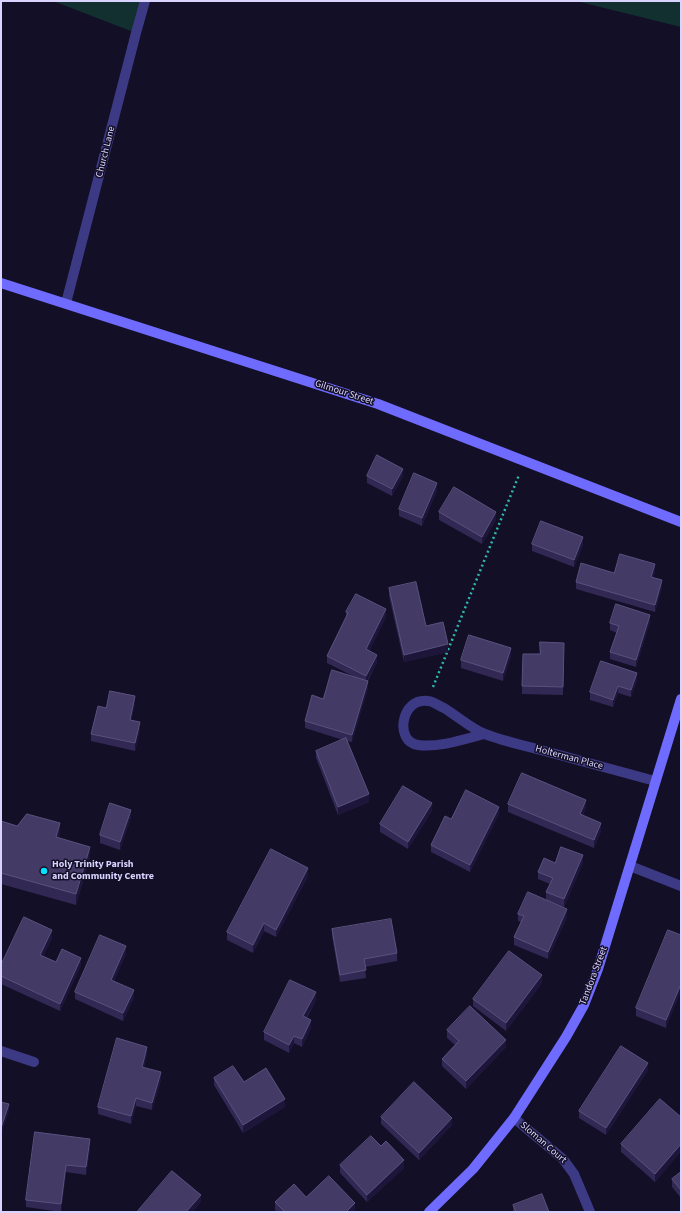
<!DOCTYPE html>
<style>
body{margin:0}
#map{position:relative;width:682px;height:1213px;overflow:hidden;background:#130f26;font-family:"Source Sans 3",sans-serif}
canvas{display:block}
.frame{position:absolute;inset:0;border:2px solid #d9d4ff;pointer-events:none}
</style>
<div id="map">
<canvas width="682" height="1213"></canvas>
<div class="frame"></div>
</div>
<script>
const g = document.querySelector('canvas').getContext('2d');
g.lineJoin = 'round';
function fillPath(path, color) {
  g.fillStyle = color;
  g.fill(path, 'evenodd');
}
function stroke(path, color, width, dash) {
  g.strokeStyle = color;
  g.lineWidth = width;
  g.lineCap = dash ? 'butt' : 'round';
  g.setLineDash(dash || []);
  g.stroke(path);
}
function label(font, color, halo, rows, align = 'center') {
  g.font = font + ' "Source Sans 3",sans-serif';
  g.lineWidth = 3;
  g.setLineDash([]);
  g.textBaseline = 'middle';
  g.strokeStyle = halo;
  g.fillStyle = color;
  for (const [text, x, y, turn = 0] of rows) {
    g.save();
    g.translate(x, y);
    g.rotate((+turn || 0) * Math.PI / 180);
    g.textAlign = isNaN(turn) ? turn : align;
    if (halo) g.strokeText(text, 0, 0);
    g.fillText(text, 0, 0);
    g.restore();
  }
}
fillPath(new Path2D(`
 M53 1H145L136 33Z
 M576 1H681V27Z`), '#12302f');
stroke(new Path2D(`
 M433 687 519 475`), '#2fb8b0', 2.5, [2, 3]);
stroke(new Path2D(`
 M66 303 136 33 145 1
 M484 734C465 739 438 748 418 745 394 742 401 697 428 701 433 701 439 706 444 708 457 716 472 729 485 734 503 741 522 745 541 750 579 760 617 771 655 781
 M630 866 681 886
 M1 1051 34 1062
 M514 1118 563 1159 574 1174 590 1212`), '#3d3a85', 10);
stroke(new Path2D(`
 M1 283 378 404 681 522
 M429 1212 473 1169 514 1118 566 1037 584 1005 598 969 681 699`), '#6f6bff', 10);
fillPath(new Path2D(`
 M367 476H403L392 496 367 483Z
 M437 491 422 526 399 516V509Z
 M439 512 496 520 482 544 439 520Z
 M532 544 583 545 574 567 532 551Z
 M655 572 653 577 662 587 655 612 576 589V582L614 573Z
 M389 588 426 626 448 652 404 662 389 596Z
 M346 612 386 617 369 651 377 662 368 681V688L352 742 347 741 369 802 338 815 316 758V751L343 740 305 728V721L323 699 353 676 327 663V656L346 618Z
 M650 622 636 667 610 659V652L617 633 610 630V623Z
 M564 643 563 695 522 694V686L540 654Z
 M511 656 503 681 461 668V660Z
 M637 680 631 697 618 693 613 707 590 700V692Z
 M135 704 131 721 140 730 135 751 91 741V734L106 708Z
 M508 804 586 807 583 815 601 831 594 848 508 812Z
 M432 811 408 849 380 832V824Z
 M499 814 470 872 431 852V845L451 819Z
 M131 817 120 850 100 843V835Z
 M1 821 17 826 60 834 59 838 90 858 76 905 1 884Z
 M555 863H583L564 907 546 900V892L550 884 538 879V872Z
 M308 876 276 937 264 931 253 953 227 940V932Z
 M518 914 567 917 548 959 514 945V937L521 922 518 921Z
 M332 929 397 953V961L365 967 366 978 340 982 332 936Z
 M681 935 666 1028 636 1016V1008Z
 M52 938 43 956 56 962 81 965 60 1011 1 984V965Z
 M126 954 114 981 134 997 123 1021 75 999V992Z
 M542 983 506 1031 473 1006V999Z
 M316 1000 307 1018 311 1028 302 1047 294 1043 289 1053 264 1040V1032Z
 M447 1030 506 1047 466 1089 442 1066V1059L455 1045 447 1038Z
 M147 1054 144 1067 161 1080 152 1110 136 1106 131 1124 98 1114V1107Z
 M648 1070 606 1135 579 1118V1111Z
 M214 1078 244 1082 285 1107 243 1133 214 1085Z
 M381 1117 452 1125 419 1160 381 1124Z
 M681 1117V1151L655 1182 621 1152V1144Z
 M35 1132 90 1147 86 1175 66 1172 61 1212 26 1207V1200Z
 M381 1146 404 1168 367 1202 340 1173V1165Z
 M681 1172V1198L672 1187V1179Z
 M306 1197 355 1211 354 1212H278L275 1210V1202Z
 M513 1205 549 1212H513Z`), '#312854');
fillPath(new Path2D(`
 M403 469V476L392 496V489Z
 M437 483V491L422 526V518Z
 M496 512V520L482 544V537Z
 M583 537V545L574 567V560Z
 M655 564V572L651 584V577Z
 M662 580V587L655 612V605Z
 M386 609V617L366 657V649Z
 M650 615V622L636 667V660Z
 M448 644V652L404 662V655Z
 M511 648V656L503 681V673Z
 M377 655V662L366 683V676Z
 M637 673V680L631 697V690Z
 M368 681V688L352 742V735Z
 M618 686V693L613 707V700Z
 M135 696V704L130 728V720Z
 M140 722V730L135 751V743Z
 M369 794V802L338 815V807Z
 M586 800V807L580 822V814Z
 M432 803V811L408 849V842Z
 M499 807V814L470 872V865Z
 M131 810V817L120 850V842Z
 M60 823V834L56 848V837Z
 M601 823V831L594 848V840Z
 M90 847V858L76 905V894Z
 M583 855V863L564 907V899Z
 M308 868V876L276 937V930Z
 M567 909V917L548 959V952Z
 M264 923V931L253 953V945Z
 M52 930V938L40 962V955Z
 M126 946V954L111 988V980Z
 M81 958V965L60 1011V1004Z
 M542 975V983L506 1031V1023Z
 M681 984V992L666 1028V1020Z
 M134 990V997L123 1021V1013Z
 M316 992V1000L303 1024V1016Z
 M311 1020V1028L302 1047V1039Z
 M294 1036V1043L289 1053V1045Z
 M506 1040V1047L466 1089V1081Z
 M147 1047V1054L142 1074V1067Z
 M648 1063V1070L606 1135V1128Z
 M161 1072V1080L152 1110V1103Z
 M136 1098V1106L131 1124V1116Z
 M285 1099V1107L243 1133V1125Z
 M9 1104V1112L1 1135V1128Z
 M452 1118V1125L419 1160V1153Z
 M90 1139V1147L86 1175V1167Z
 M681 1144V1151L655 1182V1174Z
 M404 1160V1168L367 1202V1195Z
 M66 1165V1172L61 1212V1204Z
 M201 1195V1202L193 1212H186Z
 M355 1203V1211L354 1212H346Z`), '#1d163a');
const building = new Path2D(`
 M377 455 403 469 392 489 367 476Z
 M414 473 437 483 422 518 399 509Z
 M454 487 496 512 482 537 439 512Z
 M541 521 583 537 574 560 532 544Z
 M620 554 655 564 651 577 662 580 655 605 576 582 581 563 614 573Z
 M416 582 426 626 443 622 448 644 404 655 389 588Z
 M356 594 386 609 366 649 377 655 366 676 327 656 348 613 346 612Z
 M616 604 650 615 636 660 610 652 619 626 610 623Z
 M469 635 511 648 503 673 461 660Z
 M540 642 564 643 563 687 522 686 523 654H540Z
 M601 661 637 673 631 690 618 686 613 700 590 692Z
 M332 670 368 681 352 735 305 721 312 695 323 699Z
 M110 691 135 696 130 720 140 722 135 743 91 734 98 706 106 708Z
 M346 738 369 794 338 807 316 751Z
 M522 773 586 800 580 814 601 823 594 840 508 804Z
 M403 786 432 803 408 842 380 824Z
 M466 790 499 807 470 865 431 845 445 816 451 819Z
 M110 803 131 810 120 842 100 835Z
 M27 814 60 823 56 837 90 847 76 894 1 873V821L17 826Z
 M561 847 583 855 564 899 546 892 553 878 538 872 544 858 555 863Z
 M271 849 308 868 276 930 264 923 253 945 227 932Z
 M528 892 567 909 548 952 514 937 524 916 518 914Z
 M24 917 52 930 40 955 56 962 62 949 81 958 60 1004 1 976V965Z
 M391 919 397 953 364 959 366 970 340 975 332 929Z
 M668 930 681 935V984L666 1020 636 1008Z
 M100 935 126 946 111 980 134 990 123 1013 75 992Z
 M509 951 542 975 506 1023 473 999Z
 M290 980 316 992 303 1016 311 1020 302 1039 294 1036 289 1045 264 1032Z
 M470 1006 506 1040 466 1081 442 1059 459 1041 447 1030Z
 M117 1038 147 1047 142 1067 161 1072 152 1103 136 1098 131 1116 98 1107Z
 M621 1046 648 1063 606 1128 579 1111Z
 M233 1066 244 1082 266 1068 285 1099 243 1125 214 1078Z
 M414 1082 452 1118 419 1153 381 1117Z
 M660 1099 681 1117V1144L655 1174 621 1144Z
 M1 1102 9 1104 1 1128Z
 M35 1132 90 1139 86 1167 66 1165 61 1204 26 1200Z
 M371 1136 381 1146 386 1141 404 1160 367 1195 340 1165Z
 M172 1171 201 1195 186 1212H137Z
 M681 1172V1190L672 1179Z
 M329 1176 355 1203 346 1212H285L275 1202 294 1184 306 1197Z
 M542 1194 549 1212H516L513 1205Z`);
fillPath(building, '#433a66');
stroke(building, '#5a527e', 1);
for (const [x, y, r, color] of [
 [44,871,4,"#00e5ff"]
]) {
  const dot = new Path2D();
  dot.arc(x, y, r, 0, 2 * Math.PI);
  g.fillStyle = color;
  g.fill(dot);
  stroke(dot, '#130f26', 1.5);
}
label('10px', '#d9d4ff', '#130f26', [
 ["Church Lane",106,152,-76],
 ["Gilmour Street",344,393,18],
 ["Holterman Place",569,758,15],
 ["Tandora Street",594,976,-69],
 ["Sloman Court",543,1143,41]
]);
label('bold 10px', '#d9d4ff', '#130f26', [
 ["Holy Trinity Parish",52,865],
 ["and Community Centre",52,877]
], 'left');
</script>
